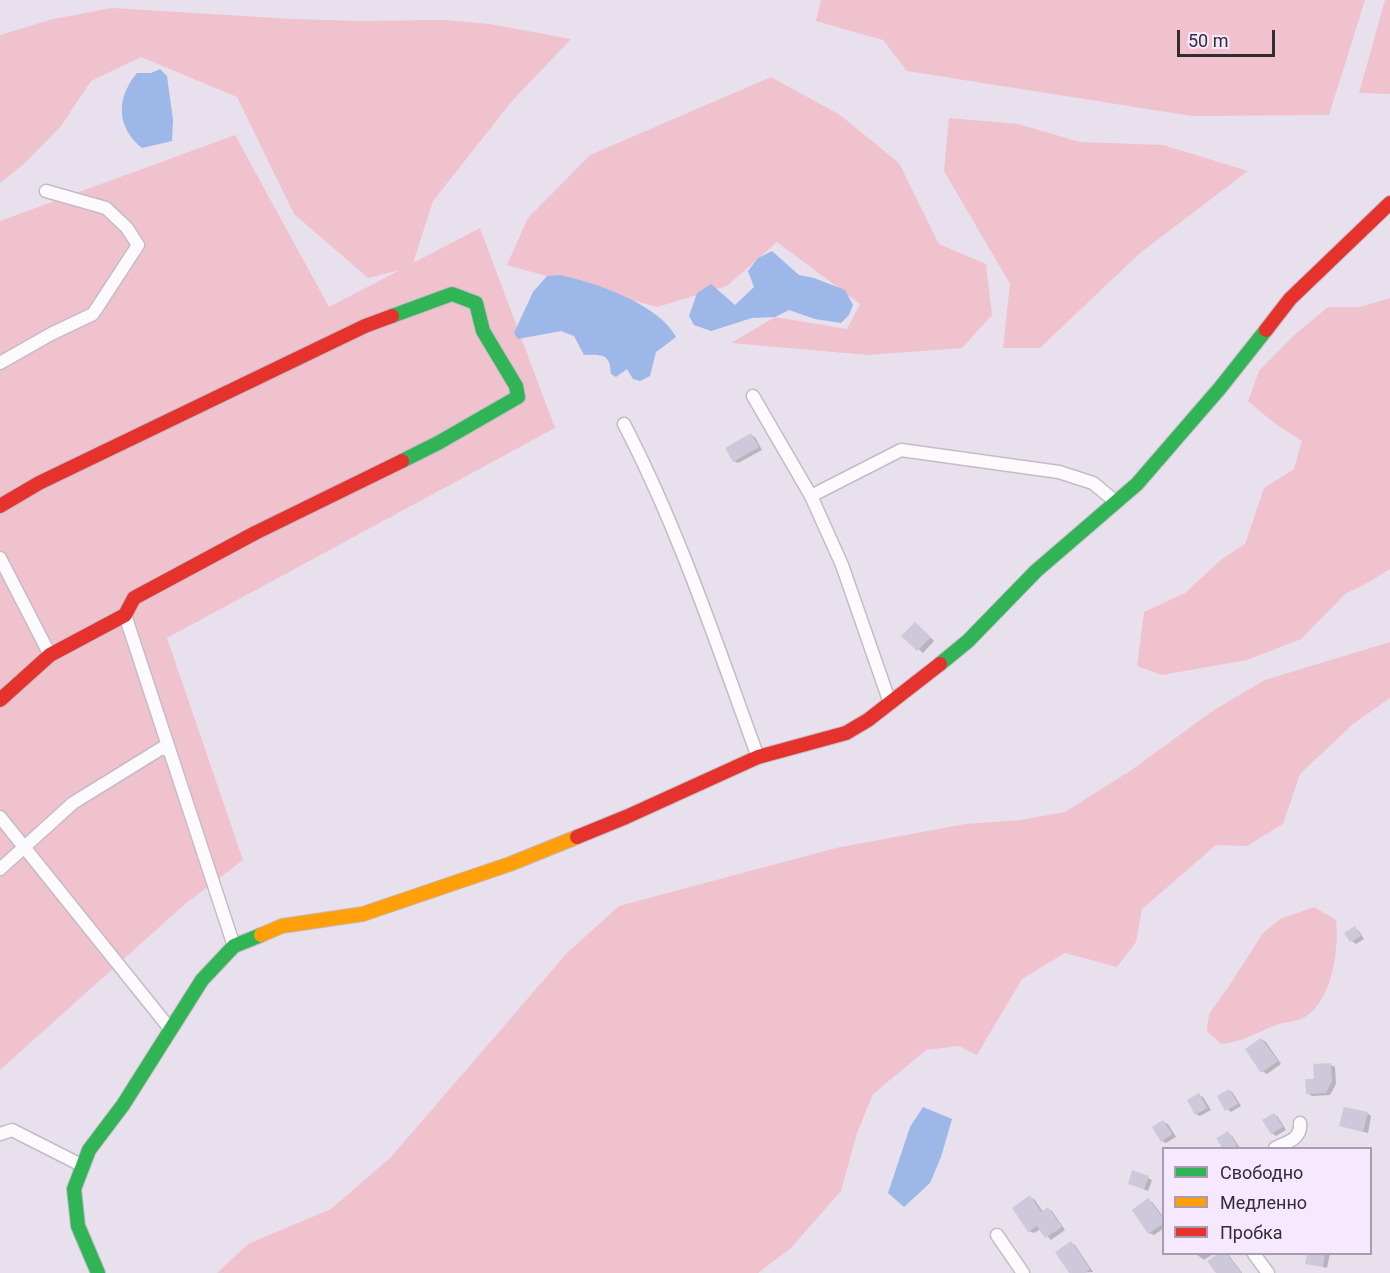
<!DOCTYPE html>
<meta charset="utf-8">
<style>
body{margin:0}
#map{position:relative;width:1390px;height:1273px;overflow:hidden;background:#e8e0ec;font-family:Roboto,sans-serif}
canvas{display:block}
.legend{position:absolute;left:1162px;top:1147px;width:210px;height:108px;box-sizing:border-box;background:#f6e8fe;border:2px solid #a89dae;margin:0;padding:8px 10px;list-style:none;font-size:18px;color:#322c35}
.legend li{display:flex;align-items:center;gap:12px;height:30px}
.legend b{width:30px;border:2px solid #a89dae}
.scale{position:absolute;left:1177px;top:30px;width:98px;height:27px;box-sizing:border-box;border:3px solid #322c35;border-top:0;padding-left:8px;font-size:18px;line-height:21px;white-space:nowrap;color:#322c35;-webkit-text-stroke:4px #f6e8fe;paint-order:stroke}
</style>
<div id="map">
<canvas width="1390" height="1273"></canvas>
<ul class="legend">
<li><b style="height:8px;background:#30b455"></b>Свободно</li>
<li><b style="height:8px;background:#ff9f0a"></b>Медленно</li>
<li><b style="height:8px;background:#e5322d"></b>Пробка</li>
</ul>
<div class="scale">50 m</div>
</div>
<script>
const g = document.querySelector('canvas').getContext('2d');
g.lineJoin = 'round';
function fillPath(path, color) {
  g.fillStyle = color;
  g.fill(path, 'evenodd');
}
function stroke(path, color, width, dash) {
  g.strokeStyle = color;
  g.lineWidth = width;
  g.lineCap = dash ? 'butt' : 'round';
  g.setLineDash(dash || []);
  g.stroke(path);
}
fillPath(new Path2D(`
 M821 0H1365L1329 115 1192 116 907 71 883 40 816 21Z
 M1385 0H1390V94L1359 93Z
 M112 8 293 19 359 21 444 20 490 24 571 39 512 101 433 201 413 263 480 228 555 428 167 638 243 860 185 904 0 1070V221L235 135 329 307 400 270 368 278 294 214 237 97 141 57 91 81 61 126 25 163 0 183V35L53 19Z
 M771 77 840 115 899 163 939 244 986 264 992 315 962 348 868 355 731 343 775 317 847 329 860 304 777 242 727 286 657 307 507 265 528 218 590 155Z
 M949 118 1018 124 1080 142 1163 145 1248 171 1140 253 1040 348H1003L1010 284 944 171Z
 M1390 298V569L1369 582 1345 594 1301 639 1247 660 1162 675 1137 666 1144 612 1185 593 1222 559 1245 544 1264 488 1294 469 1302 441 1273 422 1248 401 1259 371 1293 336 1328 307H1360Z
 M1390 642V698L1353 724 1300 774 1283 824 1247 846 1216 845 1142 909 1136 942 1117 967 1065 953 1022 979 977 1055 959 1046 926 1050 873 1094 857 1133 841 1191 791 1248 758 1273H217L248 1244 331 1209 391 1157 567 953 619 906 836 848 965 824 1020 820 1065 812 1130 771 1214 710 1265 680Z
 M1314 907 1336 920C1339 948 1333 996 1308 1015 1298 1023 1285 1021 1273 1026 1257 1033 1239 1043 1221 1044L1207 1031 1209 1014 1229 986 1263 933 1280 919Z`), '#f0c2ce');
fillPath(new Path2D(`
 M160 69 167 76 173 120 172 141 142 148C116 127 116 98 137 73H151Z
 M772 251 799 275 814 278 845 290 853 305 849 315 841 323 815 319 789 310 775 317 752 318 711 331 694 325 689 316 697 293 711 284 735 305 754 287 748 271 758 258Z
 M559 275C594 282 659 304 676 337L656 352 650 376 640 381 633 379 627 369 616 377 611 374C610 354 603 354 584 355L574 336 561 331 518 339 514 333 533 292 547 276Z
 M923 1107 952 1119 941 1157 930 1183 904 1207 888 1193 910 1127Z`), '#9cb7e8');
fillPath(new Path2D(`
 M751 435 755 437 762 450 738 463 734 461Z
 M919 626 934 641 923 653 903 636Z
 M1355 928 1359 931 1364 939 1356 944 1352 941 1347 933Z
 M1261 1039 1266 1042 1281 1064 1267 1074 1262 1071Z
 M1331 1065 1335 1067 1336 1084 1330 1095 1312 1096 1307 1093 1315 1080Z
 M1229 1090 1233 1093 1241 1106 1231 1112 1227 1109Z
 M1199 1095 1203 1097 1211 1110 1200 1116 1196 1114Z
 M1367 1113 1371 1116 1368 1133 1341 1126Z
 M1274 1114 1278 1117 1286 1130 1276 1136 1272 1133Z
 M1163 1122 1168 1124 1176 1137 1166 1143 1162 1141Z
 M1228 1133 1232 1136 1240 1148H1223L1218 1139Z
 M1148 1178 1152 1180 1148 1191 1134 1185Z
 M1030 1197 1035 1200 1043 1212 1048 1209 1052 1211 1065 1230 1051 1240 1041 1229 1034 1233 1029 1231Z
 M1148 1200 1153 1203 1164 1218V1228L1154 1235 1149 1233Z
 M1071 1243 1075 1245 1093 1272 1071 1273Z
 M1196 1254H1213L1204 1260Z
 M1221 1254H1228L1242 1273H1217L1209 1261Z
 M1308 1254H1330L1327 1268 1307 1263Z`), '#0003');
fillPath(new Path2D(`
 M751 433 759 447 733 462 725 448Z
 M915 622 931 637 917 651 901 636Z
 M1355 926 1361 936 1350 942 1344 933Z
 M1261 1038 1278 1061 1261 1073 1245 1049Z
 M1331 1063 1332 1081 1326 1093 1306 1094 1305 1079H1314L1313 1064Z
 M1229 1089 1238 1104 1225 1111 1217 1096Z
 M1199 1093 1207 1108 1195 1115 1187 1100Z
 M1344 1107 1368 1112 1363 1132 1339 1126Z
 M1274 1113 1283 1127 1271 1134 1262 1120Z
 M1163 1120 1172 1134 1161 1142 1152 1127Z
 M1228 1131 1237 1146 1233 1148H1222L1216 1138Z
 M1132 1170 1149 1176 1144 1189 1128 1184Z
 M1030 1195 1041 1212 1048 1207 1062 1227 1045 1238 1037 1226 1028 1232 1012 1208Z
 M1148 1198 1164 1220V1223L1148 1234 1132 1210Z
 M1071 1241 1090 1269 1085 1273H1069L1055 1252Z
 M1218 1254H1227L1241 1273H1216L1207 1261Z
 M1307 1254H1325L1323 1267 1305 1264Z`), '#cdc9da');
const street = new Path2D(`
 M0 363 51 334 93 314 138 245 127 228 106 208 46 191
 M753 396 811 496 842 565 890 703
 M624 424C679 530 717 645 758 757
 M811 496 901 450 1059 472 1093 483 1116 502
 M0 558 50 655
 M125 615 234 946
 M0 817 171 1030
 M0 869 73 803 162 748 170 751
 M0 1134 12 1130 83 1166
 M1275 1148C1287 1142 1302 1139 1300 1123
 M997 1235 1023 1273
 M1254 1254 1268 1273`);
const fast = new Path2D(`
 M392 316 452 294 476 303 483 331 516 386 518 397 438 443 402 461
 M940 664 968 641 1036 571 1137 484 1220 388 1266 330
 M98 1273 78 1226 74 1189 89 1150 123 1105 202 980 234 946 261 935`);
const slow = new Path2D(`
 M261 935 282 926 363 914 510 864 577 837`);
const jam = new Path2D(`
 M1266 330 1290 299 1390 203
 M0 506 39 483 365 326 392 316
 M0 700 50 655 125 615 134 598 255 533 402 461
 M577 837 626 817 758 757 846 733 868 720 940 664`);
stroke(street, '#c3bcc6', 15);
stroke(fast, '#c3bcc6', 16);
stroke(slow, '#c3bcc6', 16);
stroke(jam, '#c3bcc6', 16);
stroke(street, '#fcfafc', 12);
stroke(fast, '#30b455', 14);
stroke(slow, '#ff9f0a', 14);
stroke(jam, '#e5322d', 14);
</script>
